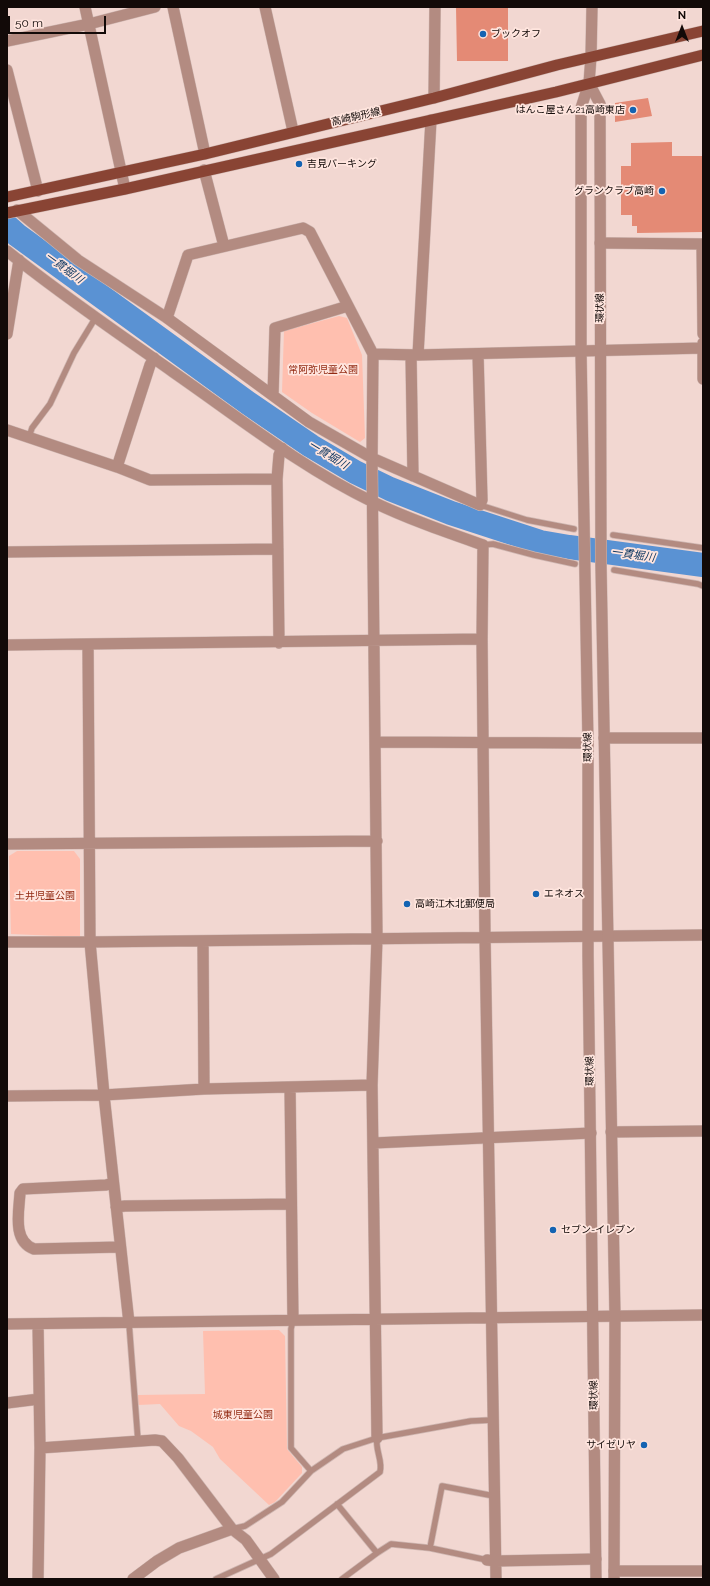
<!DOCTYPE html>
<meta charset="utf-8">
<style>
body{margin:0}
#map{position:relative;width:710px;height:1586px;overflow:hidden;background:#f2d7d1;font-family:Raleway,sans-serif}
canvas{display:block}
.frame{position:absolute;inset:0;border:8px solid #120a08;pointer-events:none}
.north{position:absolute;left:662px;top:8px;width:40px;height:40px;-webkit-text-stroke:3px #ffe5de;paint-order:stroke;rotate:0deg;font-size:11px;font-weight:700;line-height:16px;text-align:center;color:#120a08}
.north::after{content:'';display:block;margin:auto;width:14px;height:18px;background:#120a08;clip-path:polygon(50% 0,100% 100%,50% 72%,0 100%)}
.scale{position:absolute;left:8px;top:16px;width:98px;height:18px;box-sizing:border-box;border:2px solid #120a08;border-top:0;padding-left:5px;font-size:12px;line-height:14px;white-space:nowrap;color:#120a08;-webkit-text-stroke:3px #ffe5de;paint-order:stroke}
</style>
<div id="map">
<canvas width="710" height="1586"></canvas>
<div class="frame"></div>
<div class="north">N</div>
<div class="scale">50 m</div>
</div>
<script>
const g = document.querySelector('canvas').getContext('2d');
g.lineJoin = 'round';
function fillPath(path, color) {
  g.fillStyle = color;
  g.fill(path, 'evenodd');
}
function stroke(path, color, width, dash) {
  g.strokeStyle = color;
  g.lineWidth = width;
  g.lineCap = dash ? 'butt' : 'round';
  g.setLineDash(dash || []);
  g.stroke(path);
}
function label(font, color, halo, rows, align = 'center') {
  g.font = font + ' Raleway,"Noto Sans JP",sans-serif';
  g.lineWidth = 3.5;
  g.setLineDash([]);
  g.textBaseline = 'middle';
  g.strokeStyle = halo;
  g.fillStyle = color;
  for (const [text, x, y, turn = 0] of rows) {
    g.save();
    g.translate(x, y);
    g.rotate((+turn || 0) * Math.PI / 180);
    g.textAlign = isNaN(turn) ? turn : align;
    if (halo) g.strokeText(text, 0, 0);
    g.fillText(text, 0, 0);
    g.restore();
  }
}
fillPath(new Path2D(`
 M339 316 347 318 362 355 365 438 360 442 312 413 282 392 284 331Z
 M17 851H74L80 859V937L11 934 9 856Z
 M279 1330 285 1336 287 1449 302 1467V1473L275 1502 269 1505 220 1459 213 1447 191 1431 179 1426 160 1404 138 1405V1395L205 1394 203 1331Z`), '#ffbfaf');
stroke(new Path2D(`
 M7 226 17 235 248 403 311 446 355 472 390 489 451 513 540 542 569 547 703 565`), '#5a92d3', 24);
fillPath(new Path2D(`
 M456 7H508V61H457Z
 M648 98 652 116 615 122V103Z
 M672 142V156H703V232L637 233V226H632V215H621V166H631V143Z`), '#e48a75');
const service = new Path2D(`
 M29 437 32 428 50 404 74 353 96 317
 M480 505 527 520 574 529
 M613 535 703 548
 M483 545 493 544 534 555 575 564
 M614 570 698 584 703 586
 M293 1320 291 1329V1448L311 1471
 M129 1323 138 1441
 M337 1504 377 1553
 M232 1529 245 1526 282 1502 311 1471 343 1449 377 1438 471 1421 493 1420
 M430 1548 442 1486 494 1496
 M216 1579 271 1554 380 1472C383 1461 375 1450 377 1438
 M342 1579 377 1553 391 1544 430 1548 487 1560`);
const minor = new Path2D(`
 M85 7 125 189
 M173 7 205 154
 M265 7 293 131
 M7 41 89 24 155 7
 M7 70 38 191
 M434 98 435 7
 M204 170 224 246
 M17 210 78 260 167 318 309 422 372 458 480 505 482 500 478 354
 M600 243 703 244
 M702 244 703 334
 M7 251C60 294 118 333 173 372 238 417 302 468 373 502 408 519 446 532 483 545L482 639 485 937 496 1579
 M167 318 188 255 303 228 310 232 373 354 372 459 377 938 372 1085 377 1438
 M7 334 19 260
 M703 343V379
 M373 354 418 355 703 348
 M411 355 413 476
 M418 355 431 120
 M273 395 275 328 348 306
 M7 430 117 467 150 480 277 479
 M117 467 150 365 154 358
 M7 552 278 549
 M279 643 277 479 279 455 282 448
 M7 645 482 639
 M88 645 90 942 104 1095 129 1323
 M604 738H703
 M376 742 588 743
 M7 844 377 841
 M203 941 204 1089
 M7 942H90L703 935
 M290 1087 293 1320
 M7 1096 104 1095 204 1089 372 1085
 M611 1132 703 1131
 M374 1143 591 1133
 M113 1183 106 1185 23 1189 20 1193C19 1211 12 1241 34 1249L120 1247
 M116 1207 125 1206 291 1204
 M7 1324 703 1315
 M38 1324 40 1448 38 1579
 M7 1403 39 1399
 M40 1448 155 1440 162 1441 178 1458 232 1529 246 1540 274 1579
 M487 1560 496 1561 596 1559
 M614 1571H703
 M133 1579 157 1561 179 1548 232 1529`);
const tertiary = new Path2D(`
 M592 7 591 57 589 83 581 108V352L588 743V955L596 1579
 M589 83 600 104 601 566 615 1316 614 1579`);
const primary = new Path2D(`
 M7 197 205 154 434 98 557 65 703 31
 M7 213 125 189 556 92 703 55`);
stroke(service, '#ceb6b1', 7);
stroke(minor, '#ceb6b1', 12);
stroke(tertiary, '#ceb6b1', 12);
stroke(primary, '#ceb6b1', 12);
stroke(service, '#b38b81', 5.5);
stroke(minor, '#b38b81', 11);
stroke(tertiary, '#b38b81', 11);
stroke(primary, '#894434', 11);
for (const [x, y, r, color] of [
 [483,34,4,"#1463b2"],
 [633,110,4,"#1463b2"],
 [299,164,4,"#1463b2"],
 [662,191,4,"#1463b2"],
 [536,894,4,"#1463b2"],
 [407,904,4,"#1463b2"],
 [553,1230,4,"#1463b2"],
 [644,1445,4,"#1463b2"]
]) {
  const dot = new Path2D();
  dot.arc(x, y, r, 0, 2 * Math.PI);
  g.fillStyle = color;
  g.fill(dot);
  stroke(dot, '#ffe5de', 1.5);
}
label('10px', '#120a08', '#ffe5de', [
 ["ブックオフ",491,34],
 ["はんこ屋さん21高崎東店",625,110,"right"],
 ["吉見パーキング",307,164],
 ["グランクラブ高崎",654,191,"right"],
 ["エネオス",544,894],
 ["高崎江木北郵便局",415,904],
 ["セブン-イレブン",561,1230],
 ["サイゼリヤ",636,1445,"right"]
], 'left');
label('10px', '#120a08', '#ffe5de', [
 ["高崎駒形線",356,117,-13],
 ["環状線",600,308,-90],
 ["環状線",588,747,-91],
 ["環状線",590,1071,-91],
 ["環状線",594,1395,-91]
]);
label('10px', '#932a12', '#ffe5de', [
 ["常阿弥児童公園",323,370],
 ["土井児童公園",45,896],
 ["城東児童公園",243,1415]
]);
label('italic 11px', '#103862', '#ffe5de', [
 ["一貫堀川",64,268,36],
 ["一貫堀川",328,455,31],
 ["一貫堀川",633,555,8]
]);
</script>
